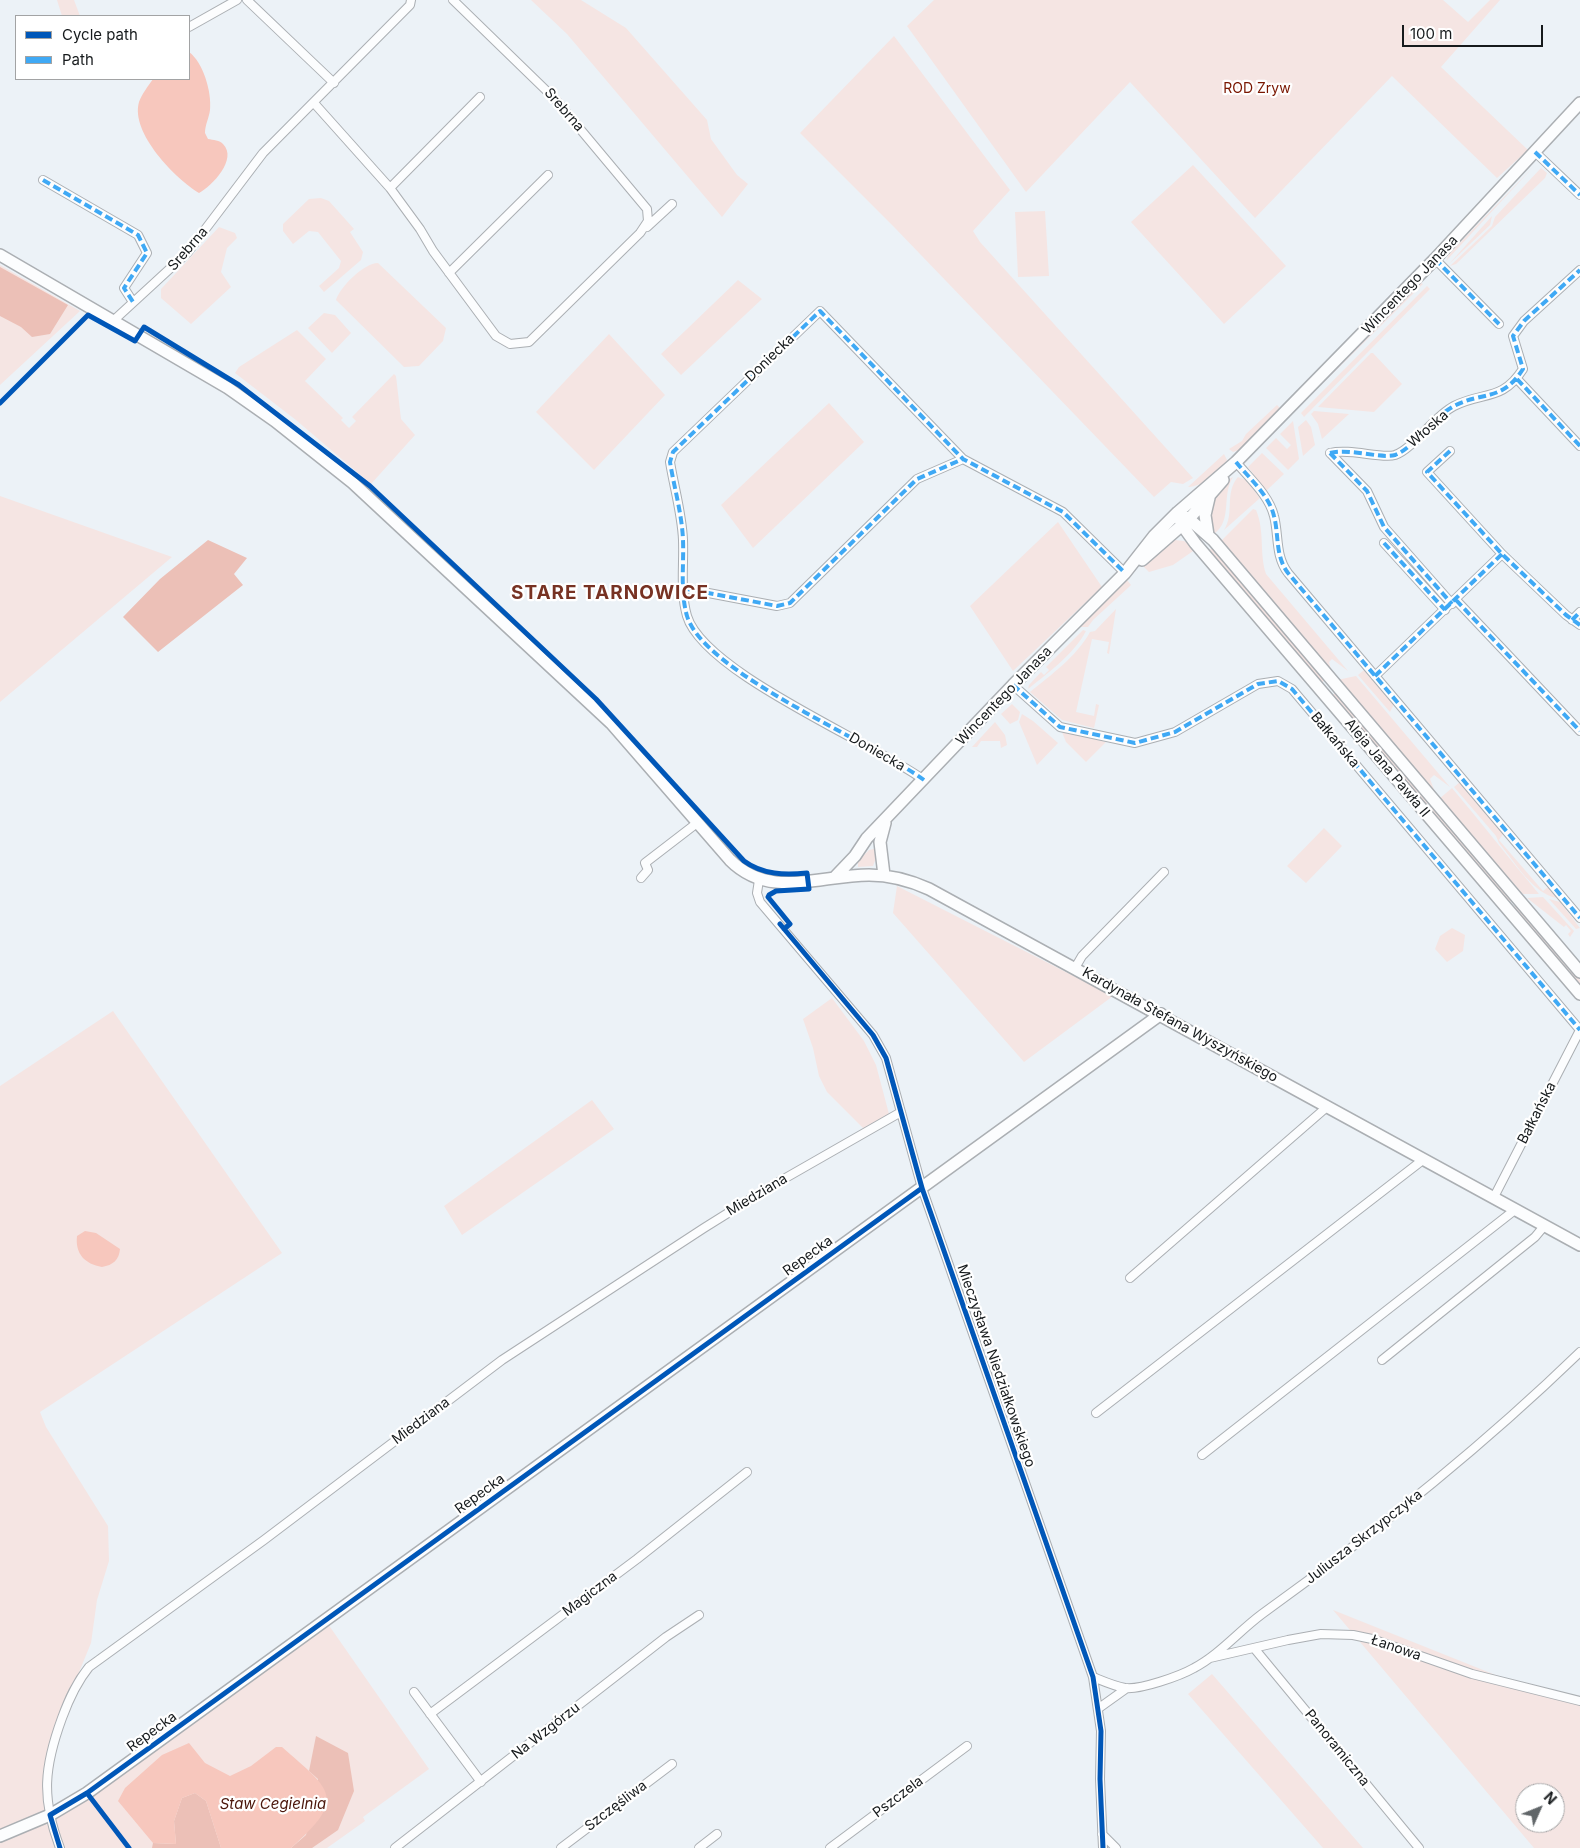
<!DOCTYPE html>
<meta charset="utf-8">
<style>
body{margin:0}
#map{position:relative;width:1580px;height:1848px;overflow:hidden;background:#ecf2f7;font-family:Inter,sans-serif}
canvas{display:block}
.legend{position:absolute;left:15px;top:15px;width:175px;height:65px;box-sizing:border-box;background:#fff;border:1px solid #a2a3a4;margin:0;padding:6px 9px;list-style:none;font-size:15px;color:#161a1c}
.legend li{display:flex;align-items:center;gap:10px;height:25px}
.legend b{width:25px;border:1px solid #a2a3a4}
.north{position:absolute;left:1515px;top:1783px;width:50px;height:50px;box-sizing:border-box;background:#fff;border:1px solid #a2a3a4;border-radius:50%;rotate:46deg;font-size:14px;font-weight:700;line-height:20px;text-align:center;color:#161a1c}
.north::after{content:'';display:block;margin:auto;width:18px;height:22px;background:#616669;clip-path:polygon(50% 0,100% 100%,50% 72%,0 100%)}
.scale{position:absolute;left:1402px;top:25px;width:141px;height:22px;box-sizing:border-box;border:2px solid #161a1c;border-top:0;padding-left:6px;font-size:15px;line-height:18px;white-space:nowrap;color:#161a1c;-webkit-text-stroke:4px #fff;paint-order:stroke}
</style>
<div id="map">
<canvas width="1580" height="1848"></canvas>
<ul class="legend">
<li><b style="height:6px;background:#0057b8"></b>Cycle path</li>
<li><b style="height:6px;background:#3fa9f5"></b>Path</li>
</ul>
<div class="north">N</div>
<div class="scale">100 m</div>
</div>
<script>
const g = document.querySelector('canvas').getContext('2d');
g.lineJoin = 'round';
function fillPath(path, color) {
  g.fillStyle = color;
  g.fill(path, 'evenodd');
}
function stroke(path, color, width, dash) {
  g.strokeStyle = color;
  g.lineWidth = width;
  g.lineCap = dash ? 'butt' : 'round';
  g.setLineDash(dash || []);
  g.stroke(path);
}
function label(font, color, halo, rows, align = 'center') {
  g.font = font + ' Inter,sans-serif';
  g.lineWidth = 4.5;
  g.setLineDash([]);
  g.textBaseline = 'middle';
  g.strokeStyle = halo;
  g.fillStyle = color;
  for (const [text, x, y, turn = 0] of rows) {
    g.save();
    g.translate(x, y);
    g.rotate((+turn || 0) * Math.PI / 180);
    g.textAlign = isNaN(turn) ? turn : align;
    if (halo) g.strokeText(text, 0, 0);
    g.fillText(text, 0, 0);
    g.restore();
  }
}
fillPath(new Path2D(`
 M57 0H74L80 16H62Z
 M531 0H581L626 28 707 120 711 139 737 175 748 184 722 217 567 34Z
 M934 0H1443L1468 22 1490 0H1500L1441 67 1528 150 1497 178 1392 76 1255 218 1130 82 1026 192 907 26Z
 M894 36 1010 190 973 231 980 242 1193 478 1183 484 1171 482 1154 497 895 228 800 133Z
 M1193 165 1286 266 1224 324 1131 222Z
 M1535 165 1446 261 1449 254Z
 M1541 168 1547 173 1545 178 1456 264 1450 266 1492 226 1495 217Z
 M321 198 329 201 354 229 350 232 363 252 361 260 324 292 319 286 339 268 341 261 318 232 309 231 293 244 283 231V224L309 199Z
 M1045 211 1049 276 1018 277 1015 212Z
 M1492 216 1490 225 1449 264Z
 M219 227 235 233 237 238 227 248 221 272 231 287 191 324 161 298V289Z
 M378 263 446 328 443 341 419 366 404 367 336 300C340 287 364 263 378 263Z
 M0 265 80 311 0 385Z
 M738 280 762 299 681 375 661 354Z
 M1421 283 1423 284 1295 411 1294 410Z
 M1427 286 1430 289 1304 417 1301 413Z
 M324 313 335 315 351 333 332 353 308 328Z
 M297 330 326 359 305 381 343 418 341 420 349 428 356 421 352 417 394 374 396 376 401 419 415 435 371 484 296 420 235 373 239 367Z
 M609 334 665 395 594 470 536 412Z
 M1371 353H1373L1402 384 1374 412 1318 407Z
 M829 403 864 442 753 548 721 505Z
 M1277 405 1280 408 1239 450 1233 452 1229 449 1242 441 1246 434Z
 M1314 411 1349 414 1322 439 1318 424 1311 414Z
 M1306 420 1311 427 1315 445 1303 456 1298 427Z
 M1293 421 1299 459 1288 470 1266 448 1276 438 1287 449 1291 445 1280 434Z
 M1262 453 1284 474 1266 491 1248 467Z
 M1224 454 1227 460C1222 474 1203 486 1188 487Z
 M1233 477C1221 496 1233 520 1214 534 1202 516 1214 487 1233 477Z
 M1238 477 1246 480 1260 498 1224 530C1235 513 1224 493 1238 477Z
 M0 496 172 557 0 702Z
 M1253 509 1256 510C1265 531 1259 553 1266 574L1348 671 1332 659 1329 662 1332 674 1220 542Z
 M1058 522 1102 587 1013 671 970 606Z
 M1175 540 1184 541 1196 549 1173 565 1149 572 1142 565Z
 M1212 548 1325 680 1320 684 1208 551Z
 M1127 580 1131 585 1129 587 1093 620 1088 627H1080Z
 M1116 609 1109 654 1107 653 1109 642 1092 639 1076 712 1094 716 1096 704 1099 705 1094 728 1062 720 1030 692C1051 675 1077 656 1090 632L1095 631Z
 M1083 630 1086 631C1074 654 1048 673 1028 689L1029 685 1041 672 1044 675 1049 670 1046 667Z
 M1364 670 1394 704 1390 712 1358 675Z
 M1356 676 1450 787 1434 775 1430 779 1436 795 1337 680Z
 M1335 693 1428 803 1424 806 1331 696Z
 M1012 704 1020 712 1018 720 1010 724 1001 714Z
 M1022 714 1033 721 1058 743 1037 765 1019 722Z
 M995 722 1005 735 1007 745 1001 748 1000 741H981L977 747H972Z
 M1062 732 1106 742 1086 762 1066 742Z
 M1460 782 1503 834 1499 840 1543 891 1548 887 1557 898C1533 894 1515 862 1499 843L1496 836 1454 787Z
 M1452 788C1482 823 1509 859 1539 894H1523L1439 799Z
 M1432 806 1512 900 1508 904 1427 810Z
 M1324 828 1342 846 1306 883 1287 866Z
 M874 849 876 858 873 866 858 867V861L869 850Z
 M897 886 1113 996 1024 1062 893 913Z
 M1543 897 1574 931 1570 937 1568 934 1571 931 1566 925 1564 927 1527 898Z
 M1549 899 1560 902 1580 928 1576 929Z
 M1516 905 1580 980V990L1512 909Z
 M1452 928 1465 935 1463 951 1447 962 1435 949 1440 936Z
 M832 998 864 1041 876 1065 889 1114 864 1129 827 1092 819 1076 813 1048 803 1019Z
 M113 1011 282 1253 40 1412 46 1427 108 1526 109 1561 97 1600 91 1643 66 1704 43 1770 46 1825 328 1624 429 1769 363 1817 365 1821 327 1848H0V1086Z
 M592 1100 614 1129 462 1235 444 1206Z
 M1333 1610 1498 1676 1580 1697V1848H1534ZM1525 1793H1555V1823H1525Z
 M1212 1674 1363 1848H1323L1188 1694Z`), '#f5e5e3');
fillPath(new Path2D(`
 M0 267 68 305 50 334 32 337 21 327 0 316Z
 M208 540 247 558 234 574 243 585 158 652 123 617 160 579Z
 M316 1736 348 1753 354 1791 338 1830 312 1848H291L306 1835 318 1779 309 1771Z
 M195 1793 206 1801 221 1848H152L153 1843 176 1844 174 1821 182 1798Z`), '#ecc0b7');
fillPath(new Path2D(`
 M189 52C203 62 212 92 210 110 209 118 205 125 205 133L208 139C213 140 220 140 223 144 238 159 212 186 199 193 176 179 130 133 139 102 142 94 148 86 153 79H189Z
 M85 1231 96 1233 120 1249C119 1260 113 1265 102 1267 85 1264 75 1254 77 1236Z
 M189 1743 205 1763 230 1776 251 1766 276 1747H282C331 1790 348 1798 291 1848H221L206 1801 195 1793 182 1798 174 1821 176 1844 153 1843 118 1801 125 1788 162 1755Z`), '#f7c7bd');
const street = new Path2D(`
 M247 0 334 83
 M189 27 237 0
 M314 103 390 188 420 229 433 251 496 336 510 344 529 342 640 233 648 221 647 209 555 99 453 0
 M1535 152 1580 195
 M43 180 138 235 147 253 124 288 133 302
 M390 188 480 97
 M647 227 672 204
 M1435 259 1499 324
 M449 273 548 175
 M113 321 188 252 263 153 410 5 411 0
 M1517 379 1580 446
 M1450 451 1427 472 1502 554 1566 615 1580 625
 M1330 453C1350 448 1381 459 1395 455 1414 448 1433 417 1454 406 1483 391 1502 402 1523 369L1513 336 1524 321 1580 270
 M1330 453 1367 491 1384 527 1452 604
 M1236 462C1249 478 1269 495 1274 516 1279 535 1275 556 1288 573L1580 918
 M1384 543 1445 610
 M682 588 777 606 790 603 917 479 963 459
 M1456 600 1580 731
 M1572 620 1580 612
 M1375 676 1502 554
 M1013 685 1060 727 1135 743 1175 732 1258 684 1278 681 1292 689 1580 1030
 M924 780C872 742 704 673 687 616 680 591 684 566 683 540 682 514 674 487 670 462L673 452 820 311 963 459 1063 512 1125 573
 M641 878 648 870 645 863 697 823
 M759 880 757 893 760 902 873 1035 886 1058 922 1188 1093 1677 1101 1731 1100 1779 1103 1848
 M1075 968 1082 956 1164 872
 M1494 1197 1580 1030
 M1130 1278 1328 1106
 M1382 1360 1535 1237 1545 1225
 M1096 1413 1424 1159
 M1202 1455 1516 1209
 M1254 1648 1419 1848
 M1210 1658 1288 1640 1321 1634 1353 1635 1372 1639 1472 1674 1580 1701
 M1093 1677C1103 1681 1114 1686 1125 1688 1140 1690 1180 1676 1194 1668 1219 1655 1239 1631 1262 1614 1373 1534 1481 1448 1580 1352
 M414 1692 481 1782
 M1099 1708 1127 1688
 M430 1714 637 1559 747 1472
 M1102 1834 1116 1848
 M60 1848C41 1798 44 1767 62 1718 69 1699 76 1683 89 1667L264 1540 502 1360 704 1228 768 1188 901 1112
 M395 1848 666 1637 699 1615
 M561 1848 672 1764
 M699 1848 717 1834
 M830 1848 967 1746`);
const secondary = new Path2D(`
 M0 255 228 388 275 421 353 483 611 723 730 860C770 900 820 875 869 875 890 875 909 880 929 889L1580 1245
 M1177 513 1182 525 1195 543 1580 994
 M1177 513 1189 519 1213 540 1580 972
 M1208 535 1205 515 1209 498
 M1142 560 1189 519 1223 480
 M884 875 880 842 885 823
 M834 878 855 856 867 838 1013 685 1125 573 1154 536 1177 513 1236 462 1435 259 1580 103
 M0 1836 50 1815 87 1793 1161 1014`);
stroke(street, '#abafb3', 10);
stroke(secondary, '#abafb3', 14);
stroke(street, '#fcfdfe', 8);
stroke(secondary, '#fcfdfe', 11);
stroke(new Path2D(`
 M1535 152 1580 195
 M43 180 138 235 147 253 124 288 133 302
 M1435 259 1499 324
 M1517 379 1580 446
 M1450 451 1427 472 1502 554 1566 615 1580 625
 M1330 453C1350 448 1381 459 1395 455 1414 448 1433 417 1454 406 1483 391 1502 402 1523 369L1513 336 1524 321 1580 270
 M1330 453 1367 491 1384 527 1452 604
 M1236 462C1249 478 1269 495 1274 516 1279 535 1275 556 1288 573L1580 918
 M1384 543 1445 610
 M682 588 777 606 790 603 917 479 963 459
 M1456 600 1580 731
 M1572 620 1580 612
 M1375 676 1502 554
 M1013 685 1060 727 1135 743 1175 732 1258 684 1278 681 1292 689 1580 1030
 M924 780C872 742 704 673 687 616 680 591 684 566 683 540 682 514 674 487 670 462L673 452 820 311 963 459 1063 512 1125 573`), '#3fa9f5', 4, [8, 4]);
stroke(new Path2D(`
 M0 403 88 315 135 341 144 327 239 385 370 486 596 699 744 861C763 875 785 875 807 873L809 889 776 891 769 895 768 897 790 924 784 929
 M780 924 873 1035 886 1058 922 1188 1093 1677 1101 1731 1100 1779 1103 1848
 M87 1793 129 1848
 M60 1848 50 1815 87 1793 922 1188`), '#0057b8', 5);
label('14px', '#7a1600', '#fff', [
 ["ROD Zryw",1257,89]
]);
label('14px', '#161a1c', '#fff', [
 ["Srebrna",564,110,49],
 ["Srebrna",188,249,-49],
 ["Wincentego Janasa",1410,285,-46],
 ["Doniecka",770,358,-44],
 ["Włoska",1428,429,-41],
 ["Wincentego Janasa",1004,696,-46],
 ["Bałkańska",1335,740,50],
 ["Doniecka",877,752,30],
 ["Aleja Jana Pawła II",1387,768,50],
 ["Kardynała Stefana Wyszyńskiego",1180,1025,29],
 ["Bałkańska",1537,1113,-63],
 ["Miedziana",757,1195,-31],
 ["Repecka",808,1256,-36],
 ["Mieczysława Niedziałkowskiego",996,1366,71],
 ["Miedziana",421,1421,-37],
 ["Repecka",480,1494,-36],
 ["Juliusza Skrzypczyka",1364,1537,-38],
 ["Magiczna",590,1594,-37],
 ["Łanowa",1396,1648,19],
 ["Na Wzgórzu",546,1731,-38],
 ["Repecka",152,1732,-36],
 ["Panoramiczna",1337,1748,51],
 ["Pszczela",898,1797,-37],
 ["Szczęśliwa",616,1806,-37]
]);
label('italic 15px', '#4b160b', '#fff', [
 ["Staw Cegielnia",273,1804]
]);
g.letterSpacing = '1px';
label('bold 19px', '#773223', '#fff', [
 ["STARE TARNOWICE",610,593]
]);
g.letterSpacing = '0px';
</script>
